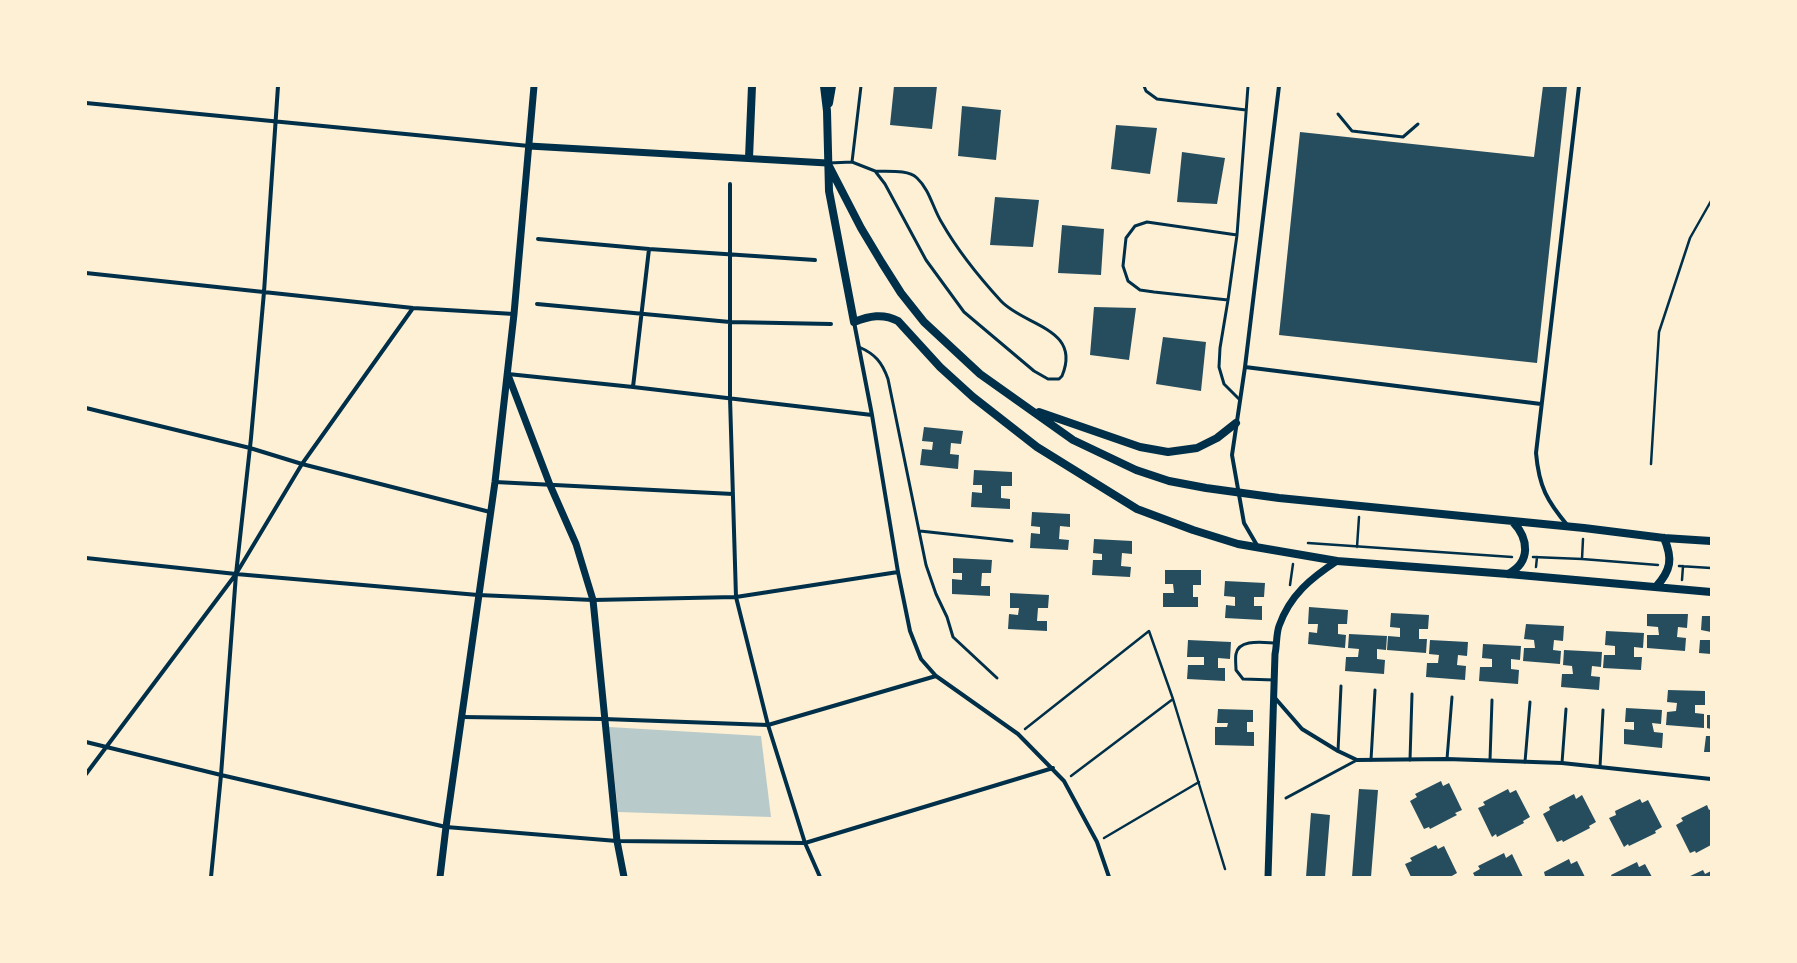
<!DOCTYPE html>
<style>
body{margin:0}
#map{position:relative;width:1797px;height:963px;overflow:hidden;background:#fdf0d5;font-family:"Nunito Sans",sans-serif}
canvas{display:block}
.frame{position:absolute;inset:0;border:87px solid #fdf0d5;pointer-events:none}
</style>
<div id="map">
<canvas width="1797" height="963"></canvas>
<div class="frame"></div>
</div>
<script>
const g = document.querySelector('canvas').getContext('2d');
g.lineJoin = 'round';
function fillPath(path, color) {
  g.fillStyle = color;
  g.fill(path, 'evenodd');
}
function stroke(path, color, width, dash) {
  g.strokeStyle = color;
  g.lineWidth = width;
  g.lineCap = dash ? 'butt' : 'round';
  g.setLineDash(dash || []);
  g.stroke(path);
}
fillPath(new Path2D(`
 M609 727 761 736 771 817 618 812Z`), '#b9caca');
fillPath(new Path2D(`
 M894 86H937L932 129 890 125Z
 M1543 86H1567L1537 363 1279 335 1300 132 1534 157Z
 M962 106 1001 110 996 160 958 156Z
 M1116 125 1157 128 1150 174 1111 169Z
 M1182 152 1225 158 1217 204 1177 202Z
 M995 197 1039 200 1033 247 990 245Z
 M1062 225 1104 229 1101 275 1058 273Z
 M1094 307 1136 308 1129 360 1090 355Z
 M1163 337 1206 342 1201 391 1156 384Z
 M924 427 963 431 961 444 951 443 950 454 959 455 958 469 920 465 922 449 932 450 933 442 922 441Z
 M974 470 1012 472V486H1001V498L1010 499V509L971 507 972 492 982 493V485H973Z
 M1032 512 1070 514V527L1060 526 1059 539 1069 540 1068 550 1030 548 1031 533 1040 534V527L1031 526Z
 M1094 539 1132 541V554L1122 553 1121 566 1131 567 1130 577 1092 575 1093 560H1102V554L1093 553Z
 M953 558 992 560 991 573H982L981 586H990V596L952 594V579L962 580V573H953Z
 M1165 570H1201V585H1193V597H1198V607H1163V593H1174L1173 584H1165Z
 M1225 581 1265 583 1264 597H1254V606H1262V620L1225 618 1226 605 1235 606V597L1224 596Z
 M1010 593 1049 595 1048 608H1038L1037 621H1047V631L1008 629 1009 614 1018 615 1019 608H1010Z
 M1309 607 1348 610 1347 624H1338V634L1346 635 1345 648 1308 644 1309 632 1317 633 1318 624H1308Z
 M1391 613 1429 615 1428 629H1419V639H1427L1426 653 1387 650 1388 636 1400 637V628L1390 627Z
 M1647 614H1688L1687 628 1678 627 1677 637 1686 638 1685 651 1647 648V635H1659L1658 627 1647 626Z
 M1702 616H1711V632L1701 630Z
 M1526 624 1564 626 1563 641 1554 640 1553 650 1561 651 1560 664 1523 661 1524 648H1535L1534 640 1524 639Z
 M1606 631 1644 633 1643 648 1634 647V657H1642L1641 670 1603 668 1604 655H1615V646L1605 645Z
 M1349 634 1387 636 1386 650 1377 649V659L1385 660 1384 674 1345 671 1346 657H1358L1359 649 1348 648Z
 M1188 640 1231 642 1230 659 1218 658V668H1225V681L1187 679 1188 665H1204V657H1187Z
 M1430 640 1468 642 1467 656 1458 655 1457 665 1466 666 1465 680 1426 677 1427 663H1438L1439 655 1429 654Z
 M1700 640H1711V654L1699 653Z
 M1483 644 1521 646 1520 660 1511 659V669L1519 670 1518 684 1479 681 1480 667H1492V659L1482 658Z
 M1564 650 1602 652 1601 667 1592 666 1591 676 1600 677 1599 690 1561 687 1562 674H1573L1572 666 1563 665Z
 M1668 690 1705 691V705H1695V713L1704 714V728L1666 725 1667 712 1676 711 1677 703 1667 702Z
 M1626 708 1662 710 1661 724 1652 723 1654 732 1663 733 1662 748 1624 744V729L1634 730V722H1625Z
 M1218 709 1253 710V722H1247V732H1254V746L1215 745V727H1227L1228 723H1217Z
 M1707 715H1711V729L1707 728Z
 M1706 736H1711V752H1704Z
 M1441 781 1443 786 1449 783 1462 810 1455 813 1457 815 1430 829 1429 827 1424 829 1410 801 1417 797 1415 794Z
 M1359 789 1378 790 1371 877H1352Z
 M1508 789 1510 793 1516 790 1530 817 1523 821 1524 823 1497 837 1496 834 1492 837 1478 808 1485 805 1483 802Z
 M1574 794 1576 799 1582 795 1596 822 1589 826 1590 828 1563 842 1562 840 1557 842 1543 814 1550 810 1549 807Z
 M1640 799 1642 803 1648 800 1662 827 1655 831 1656 833 1629 846 1628 844 1624 847 1609 818 1616 815 1615 811Z
 M1707 805 1709 810 1711 809V845L1696 853 1695 851 1690 853 1676 825 1683 821 1681 818Z
 M1311 813 1330 815 1325 877H1306Z
 M1436 845 1438 849 1444 846 1457 873 1450 877H1411L1405 864 1412 861 1410 858Z
 M1504 853 1506 858 1512 854 1523 877H1475L1473 873 1480 869 1478 866Z
 M1569 859 1571 864 1577 861 1585 877H1542L1545 876 1544 872Z
 M1637 862 1639 867 1645 864 1652 877H1612L1611 875Z
 M1703 870 1705 874 1711 871V877H1688Z`), '#264d5e');
stroke(new Path2D(`
 M1651 464 1659 332 1690 238 1711 201
 M1308 543 1512 557
 M1357 547 1359 517
 M1533 557 1582 559 1658 565
 M1582 559 1583 539
 M1679 566 1711 568
 M1536 567 1537 557
 M1682 580 1683 566
 M1290 585 1293 564
 M1025 729 1149 631 1173 699 1225 869
 M1071 776 1173 699
 M1104 838 1199 782`), '#003049', 2.5);
stroke(new Path2D(`
 M1144 86 1146 91 1157 99 1246 110
 M1338 114 1352 131 1403 137 1418 124
 M852 162 861 86
 M829 163 852 162 875 171 885 184 926 260 964 312 1034 371 1048 379H1059L1062 376C1082 328 1024 326 1001 301 979 277 958 251 942 223 933 209 930 190 917 178 907 169 887 172 875 171
 M1228 300 1154 292 1140 290 1128 281 1123 266 1126 238 1135 226 1147 222 1237 235
 M859 347C875 354 882 362 888 379L926 565 936 594 947 617 953 637 997 678
 M1240 400 1224 384 1219 367 1220 348 1228 300 1237 235 1248 86
 M920 531 1012 541
 M1275 680 1243 679 1236 670C1236 665 1235 659 1236 654 1239 638 1265 643 1277 643
 M1338 751 1341 686
 M1447 759 1452 697
 M1371 760 1375 690
 M1410 760 1412 694
 M1490 760 1492 700
 M1525 762 1530 702
 M1562 763 1566 709
 M1600 767 1603 710
 M1286 798 1357 760`), '#003049', 3);
stroke(new Path2D(`
 M86 103 529 146
 M730 184V398L736 597 768 725 805 843 820 877
 M538 239 649 249 815 260
 M86 273 413 308 514 314
 M537 304 730 322 831 324
 M854 322 872 415 898 572 910 631 921 659 936 676 1018 734 1064 781 1097 842 1109 877
 M1245 367 1541 404
 M508 374 633 387 872 415
 M633 387 649 249
 M86 408 250 448 302 464 490 512
 M495 482 733 494
 M1568 526C1547 501 1539 487 1536 453L1579 86
 M1258 547 1244 523 1232 455 1245 367 1279 86
 M86 558 236 574 478 595 593 600 736 597 898 572
 M1275 698 1302 729 1338 751 1357 760 1447 759 1562 763 1711 779
 M462 717 604 719 768 725 936 676
 M86 742 221 775 446 827 617 841 805 843 1053 768
 M86 774 236 574 302 464 413 308
 M211 877 221 775 236 574 251 438 264 292 278 86`), '#003049', 4);
stroke(new Path2D(`
 M529 146 827 163
 M508 375 550 485 576 544 593 600 617 841 624 877
 M440 877 446 827 495 482 514 314 534 86
 M1268 877 1275 654C1277 645 1276 635 1279 626 1290 595 1311 578 1337 561`), '#003049', 7);
stroke(new Path2D(`
 M824 86 827 111 829 191 854 322C869 316 883 313 898 321L940 367 973 397 1037 447 1137 509 1193 530 1238 544 1337 561 1508 574 1711 592
 M829 103 832 86
 M749 158 752 86
 M829 166 861 228 882 263 901 293 924 322 980 374 1073 440 1136 470 1169 481 1206 488 1279 498 1584 528 1664 538 1711 541
 M1039 412 1140 447 1168 452 1197 448 1217 438 1236 423
 M1508 574C1531 562 1529 539 1513 522
 M1656 587C1671 570 1673 559 1664 538`), '#003049', 8);
</script>
